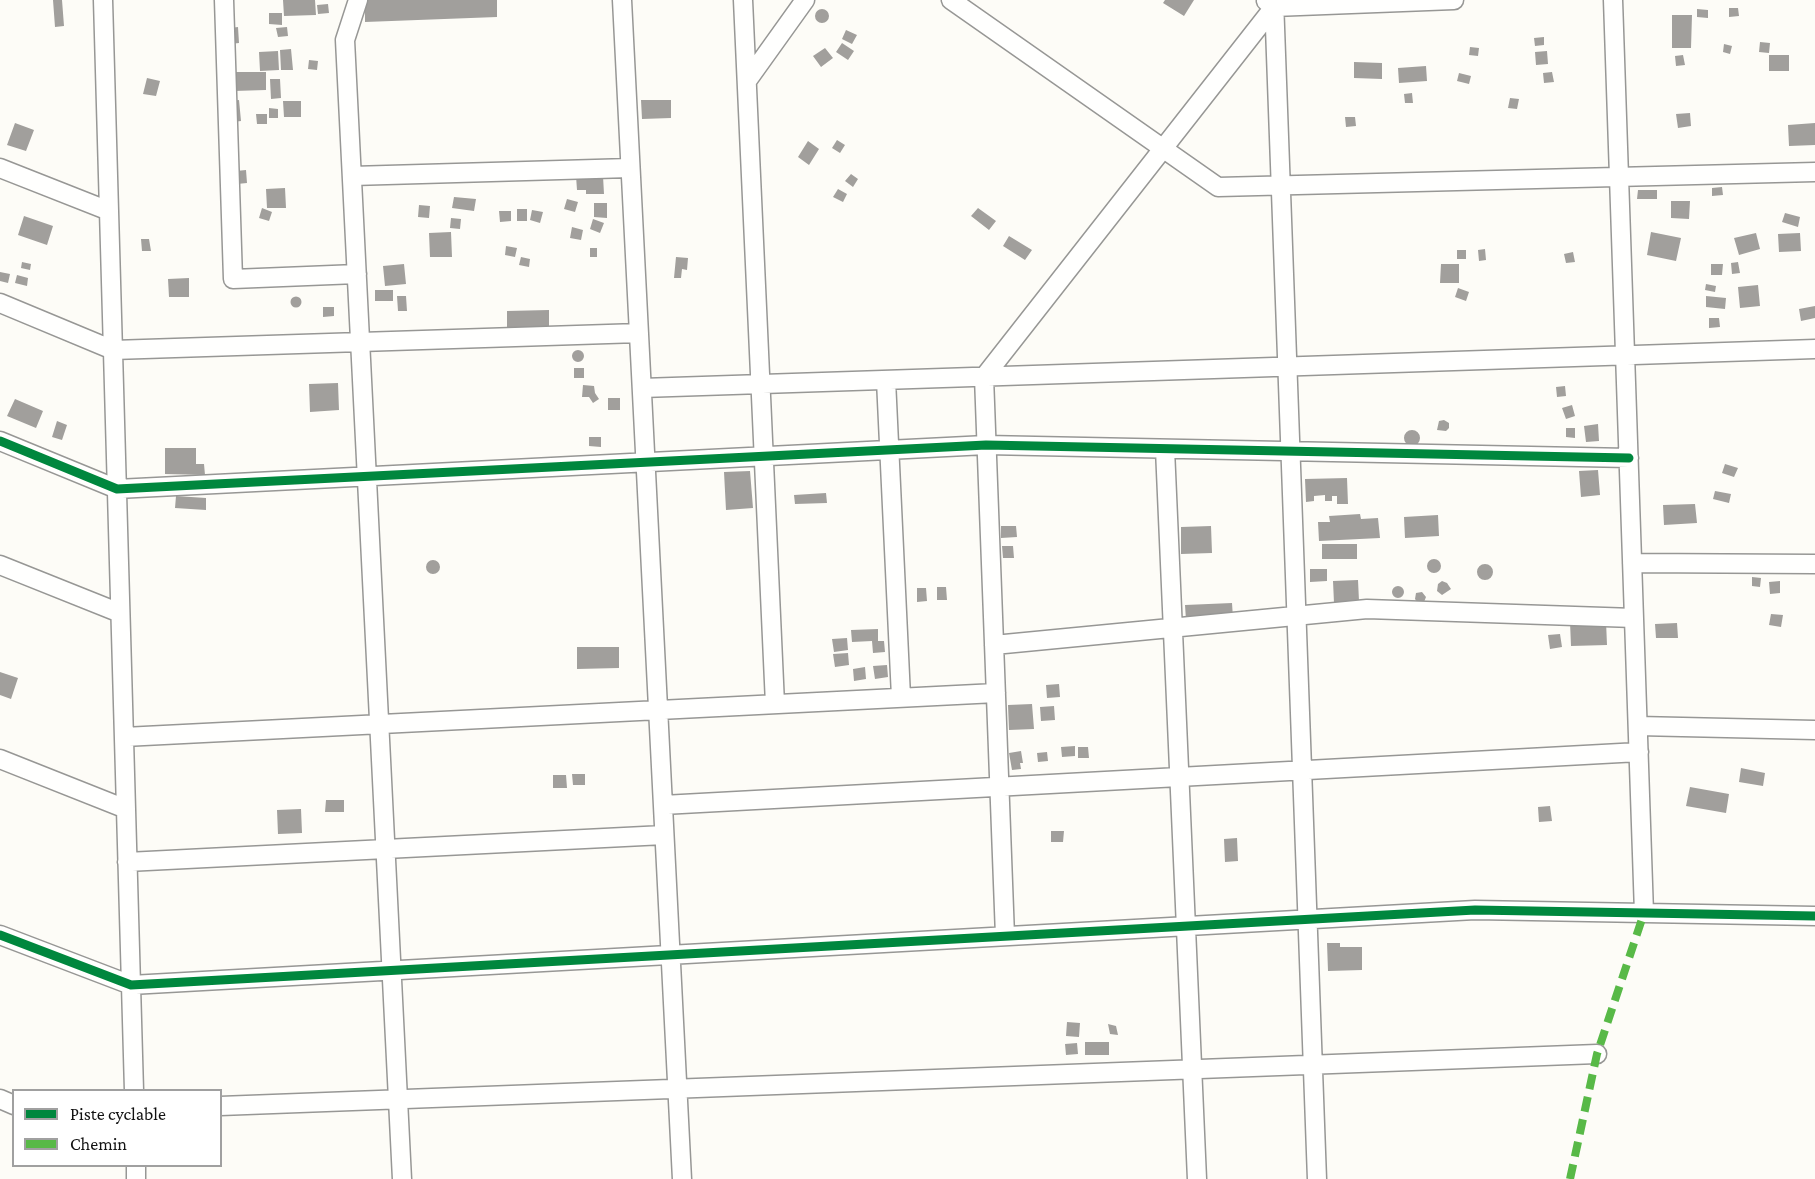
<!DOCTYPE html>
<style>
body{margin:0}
#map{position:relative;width:1815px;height:1179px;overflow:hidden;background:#fdfcf7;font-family:"Crimson Pro",serif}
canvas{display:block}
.legend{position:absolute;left:12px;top:1089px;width:210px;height:78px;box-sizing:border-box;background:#fff;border:2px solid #a0a0a0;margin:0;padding:8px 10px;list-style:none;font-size:18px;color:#111}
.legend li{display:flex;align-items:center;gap:12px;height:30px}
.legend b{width:30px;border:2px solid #a0a0a0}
</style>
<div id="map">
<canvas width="1815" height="1179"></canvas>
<ul class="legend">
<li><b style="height:8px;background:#00873e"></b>Piste cyclable</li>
<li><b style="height:8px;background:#58b947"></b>Chemin</li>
</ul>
</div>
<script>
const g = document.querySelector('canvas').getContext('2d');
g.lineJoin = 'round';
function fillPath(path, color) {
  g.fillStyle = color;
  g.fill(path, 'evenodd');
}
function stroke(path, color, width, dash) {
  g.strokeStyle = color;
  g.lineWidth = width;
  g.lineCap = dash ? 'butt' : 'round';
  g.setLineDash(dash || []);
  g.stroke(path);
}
fillPath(new Path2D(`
 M53 0H62L64 26 55 27Z
 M283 0H315L316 15 284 16Z
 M365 0H497V17L365 22Z
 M1165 0H1194L1184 16 1163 3Z
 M328 4 329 13 318 14 317 5Z
 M1729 8H1738L1739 16 1729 17Z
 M815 16a7 7 0 1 1 14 0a7 7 0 1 1-14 0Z
 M1697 9 1708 10V18L1697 17Z
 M269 13H282V25L269 24Z
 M1672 15H1692L1691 48H1672Z
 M238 27 239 43 230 44V28Z
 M287 27 288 36 278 37 276 28Z
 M846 30 857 35 852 44 842 39Z
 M1544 37V45L1535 46 1534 38Z
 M1760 42 1770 43 1769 53 1759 52Z
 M842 43 854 51 848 60 836 52Z
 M1724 44 1732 46 1730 54 1723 52Z
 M1470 47 1479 48 1478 56 1469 55Z
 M825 48 833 58 821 67 813 56Z
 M291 49 293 70H281L280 50Z
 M278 51 279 70 260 71 259 52Z
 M1547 51 1548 64 1536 65 1535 52Z
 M1683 55 1685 65 1676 66 1675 56Z
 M1769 55H1789V71H1769Z
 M309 60 318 61 317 70 308 69Z
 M1354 62 1382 63V79L1354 78Z
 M1426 66 1427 81 1399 83 1398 68Z
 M234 72H266V90L234 91Z
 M1552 72 1554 82 1544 83 1543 73Z
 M1459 73 1471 76 1469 84 1457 81Z
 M147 78 160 81 156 96 143 94Z
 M270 79H280L281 98 271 99Z
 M1412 93 1413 103H1405L1404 94Z
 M1510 98 1519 99 1517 109 1508 108Z
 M239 100 241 121 233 122 231 101Z
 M641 100H671V118L642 119Z
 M283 101H301V117H284Z
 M269 108 278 109V118H269Z
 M1690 113 1691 126 1678 128 1676 114Z
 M256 114H267V124H257Z
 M1345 117H1355L1356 126 1346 127Z
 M15 123 34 130 26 151 7 145Z
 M1815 123V145L1789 146 1788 125Z
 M837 140 845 145 840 153 832 148Z
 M808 141 819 149 809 165 798 157Z
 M246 170 247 183 237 184 236 171Z
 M851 174 858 179 853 187 845 181Z
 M576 176H603L604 194H586V190H577Z
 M1722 187 1723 195 1712 196V188Z
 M285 188 286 208H267L266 189Z
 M838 189 847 194 843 202 833 197Z
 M1638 190H1657V199H1637Z
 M454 197 476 199 474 211 452 208Z
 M567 199 578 202 575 212 564 209Z
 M1671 201H1690L1689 219 1671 218Z
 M594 203H607V218L594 217Z
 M419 205 430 206 429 218 418 217Z
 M262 208 272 212 269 221 259 218Z
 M978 208 996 221 989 230 971 216Z
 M517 209H527V221H517Z
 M532 210 543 212 540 223 530 220Z
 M499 211H511V221L500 222Z
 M1785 213 1800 217 1798 227 1782 222Z
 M24 216 53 226 47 245 18 235Z
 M451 218 461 219 460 229 450 228Z
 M593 219 604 223 600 233 590 229Z
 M572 227 583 230 581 240 570 238Z
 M451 232 452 257H430L429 233Z
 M1651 232 1681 238 1676 261 1647 255Z
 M1756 233 1760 249 1739 255 1734 238Z
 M1800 233 1801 251 1779 252 1778 234Z
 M1009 236 1032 250 1025 260 1003 246Z
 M141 239H149L151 251H142Z
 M506 246 517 248 515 257 505 255Z
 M590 248H597V257H590Z
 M1485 249 1486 260 1479 261 1478 250Z
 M1457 250H1466V259H1457Z
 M1573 252 1575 262 1566 263 1564 254Z
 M521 257 530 259 529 267 519 265Z
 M676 257 688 258 687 270 682 269 681 278H674Z
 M22 262 31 264 30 270 21 268Z
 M1738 262 1740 273 1732 274 1731 263Z
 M404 264 406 284 385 286 383 266Z
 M1441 264H1459V283H1440Z
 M1711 264H1723L1722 275H1711Z
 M0 272 10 274 8 283 0 281Z
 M17 275 28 278 27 286 15 283Z
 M189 278V297H169L168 279Z
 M1706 284 1716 286 1715 292 1705 290Z
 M1758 285 1760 306 1740 308 1738 287Z
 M1458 288 1469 292 1466 301 1455 297Z
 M375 290H393V301H375Z
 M397 296H406L407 311H398Z
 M1706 296 1726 298 1725 309 1706 307Z
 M290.5 302a5.5 5.5 0 1 1 11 0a5.5 5.5 0 1 1-11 0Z
 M1815 306V318L1801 321 1799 309Z
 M323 307H334V316L323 317Z
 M549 310V330L507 331V311Z
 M1709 318H1719L1720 327 1709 328Z
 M572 356a6 6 0 1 1 12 0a6 6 0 1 1-12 0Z
 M574 368H584V378H574Z
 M338 383 339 410 310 412 309 384Z
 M583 385 594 386 595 393 599 399 593 403 589 397H582Z
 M1565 386 1566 396 1557 397 1556 387Z
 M608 398H620V410H608Z
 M15 399 43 411 36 428 7 416Z
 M1572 405 1575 416 1566 419 1562 408Z
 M1444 420 1449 423V428L1446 431 1437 430 1439 421Z
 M57 421 67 425 62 440 52 437Z
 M1598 424 1599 441 1586 442 1584 426Z
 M1566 428H1575V438L1566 437Z
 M1404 438a8 8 0 1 1 16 0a8 8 0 1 1-16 0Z
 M589 437H601V447L589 446Z
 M165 448H196V464H204L205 475 165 474Z
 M1725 464 1738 468 1734 477 1722 473Z
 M1598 470 1600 495 1581 497 1579 471Z
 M750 471 753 508 726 510 724 472Z
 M1347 478 1348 504H1337V496H1332V501H1325V495L1314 496V501L1306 502 1305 479Z
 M1715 491 1731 494 1729 503 1713 499Z
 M826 493 827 503 795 504 794 495Z
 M176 496 206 498V510L175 508Z
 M1695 504 1697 523 1664 525 1663 505Z
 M1360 514 1361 519 1378 518 1380 538 1319 541 1318 522H1330L1329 516Z
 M1438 515 1439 536 1405 538 1404 517Z
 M1001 526H1016L1017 537 1001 538Z
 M1211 526 1212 553 1181 554V527Z
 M1322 544H1357V559H1322Z
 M1002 546H1013L1014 558H1003Z
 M1427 566a7 7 0 1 1 14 0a7 7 0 1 1-14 0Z
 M426 567a7 7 0 1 1 14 0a7 7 0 1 1-14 0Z
 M1477 572a8 8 0 1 1 16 0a8 8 0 1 1-16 0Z
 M1310 569H1327V581L1310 582Z
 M1752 577 1761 578 1760 587 1752 586Z
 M1358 580 1359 601 1334 603 1333 581Z
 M1442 581 1447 583 1451 589 1442 595 1437 591 1438 584Z
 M1780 581V593L1770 594 1769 582Z
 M1392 592a6 6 0 1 1 12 0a6 6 0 1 1-12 0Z
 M937 587H946L947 600H937Z
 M917 588H926L927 601 917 602Z
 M1422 592 1426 597 1424 602 1418 603 1415 599 1416 593Z
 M1232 603 1233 618 1186 620 1185 605Z
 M1771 614 1783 615 1781 627 1769 625Z
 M1606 621 1607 645 1571 646 1570 622Z
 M1677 623 1678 638H1656L1655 624Z
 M878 629V641H884L885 652 873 653 872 641 852 642 851 630Z
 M1560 634 1562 647 1550 649 1548 635Z
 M847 638 848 650 834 652 832 639Z
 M577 647H619V668L577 669Z
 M848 653 849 665 835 667 833 654Z
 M887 665 888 677 875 679 873 666Z
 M865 667 866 679 854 681 853 669Z
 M0 672 18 678 11 699 0 695Z
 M1059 684 1060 697 1047 698 1046 685Z
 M1032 704 1034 729 1009 730 1008 705Z
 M1054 706 1055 720 1041 721 1040 707Z
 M1075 746V756L1062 757 1061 747Z
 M1078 747H1088L1089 758H1078Z
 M1021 751 1023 763H1020L1021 769 1012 770 1009 753Z
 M1047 752 1048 761 1038 762 1037 753Z
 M1741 768 1765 773 1763 786 1739 782Z
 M572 774H585V785H573Z
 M553 775H566L567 788H553Z
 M1690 787 1729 794 1726 813 1686 806Z
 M326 800H344V812H325Z
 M1550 806 1552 821 1539 822 1538 807Z
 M301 809 302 833 278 834 277 810Z
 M1051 831H1064L1063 842H1051Z
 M1237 838 1238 861 1225 862 1224 839Z
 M1327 943H1340V947H1362V970L1328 971Z
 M1067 1022 1080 1023 1079 1037 1066 1036Z
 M1108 1024 1116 1026 1118 1035 1110 1034Z
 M1085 1042H1109V1055H1085Z
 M1077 1043 1078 1054 1066 1055 1065 1044Z`), '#a19f9c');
const minor = new Path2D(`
 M103 0 134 1090
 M224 0 233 279 357 274
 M358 0 345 40 402 1179
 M622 0 682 1179
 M743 0 775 704
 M951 0 1218 187 1815 172
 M1274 0 1317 1179
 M1613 0 1644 913
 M1266 1 1274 7 1454 0
 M747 81 805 0
 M0 168 109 211
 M352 176 630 168
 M0 303 113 350 639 333
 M886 380 901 697
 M642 388 1815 349
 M0 441 117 489 986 445 1629 458
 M1165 449 1197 1179
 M1632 563 1815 564
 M0 565 120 613
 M994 645 1367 609 1634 618
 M1638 726 1815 730
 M124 737 996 693
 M0 759 126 809
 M663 805 1639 752
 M127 862 664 835
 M0 935 131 985 1475 910 1815 916
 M1005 936 984 377 1274 7
 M0 1099 14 1105
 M220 1106 1597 1054
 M136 1166V1179`);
stroke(minor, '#979795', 21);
stroke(minor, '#fffffe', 18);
stroke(new Path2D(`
 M1570 1179 1597 1054 1644 913`), '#58b947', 8, [15, 8]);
stroke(new Path2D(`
 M0 441 117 489 986 445 1629 458
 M0 935 131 985 1475 910 1815 916`), '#00873e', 9);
</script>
